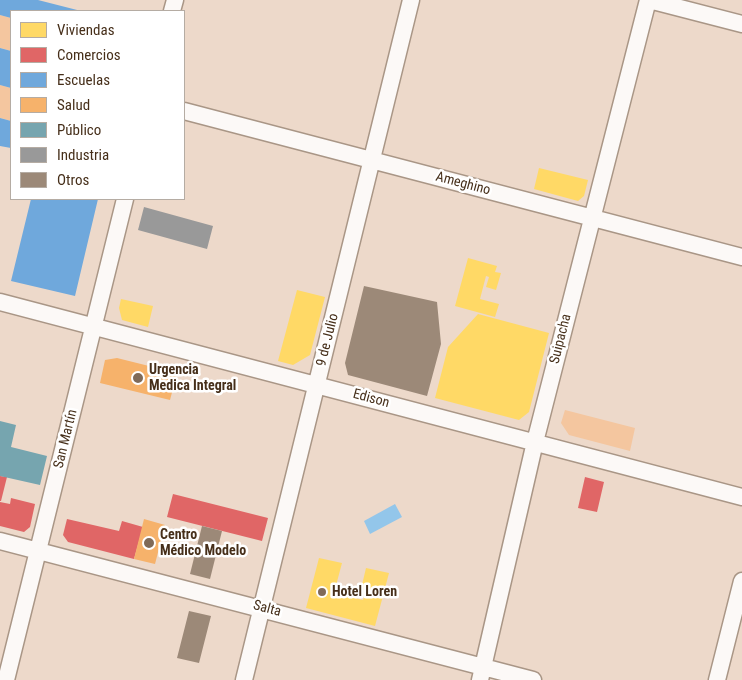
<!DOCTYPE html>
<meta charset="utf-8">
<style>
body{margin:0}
#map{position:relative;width:742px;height:680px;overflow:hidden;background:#edd9ca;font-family:"Roboto Condensed",sans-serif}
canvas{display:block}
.legend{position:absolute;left:10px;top:10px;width:175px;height:190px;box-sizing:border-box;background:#fff;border:1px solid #b5aca3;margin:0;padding:6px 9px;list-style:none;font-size:15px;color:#462f1a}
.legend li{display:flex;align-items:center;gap:10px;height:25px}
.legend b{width:25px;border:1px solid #b5aca3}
</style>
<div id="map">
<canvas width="742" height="680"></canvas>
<ul class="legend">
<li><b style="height:14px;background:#ffd966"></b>Viviendas</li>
<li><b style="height:14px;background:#e06666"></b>Comercios</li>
<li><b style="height:14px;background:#6fa8dc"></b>Escuelas</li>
<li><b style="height:14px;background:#f6b26b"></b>Salud</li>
<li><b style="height:14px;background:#76a5af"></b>Público</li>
<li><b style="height:14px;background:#999"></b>Industria</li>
<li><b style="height:14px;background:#9c8978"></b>Otros</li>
</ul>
</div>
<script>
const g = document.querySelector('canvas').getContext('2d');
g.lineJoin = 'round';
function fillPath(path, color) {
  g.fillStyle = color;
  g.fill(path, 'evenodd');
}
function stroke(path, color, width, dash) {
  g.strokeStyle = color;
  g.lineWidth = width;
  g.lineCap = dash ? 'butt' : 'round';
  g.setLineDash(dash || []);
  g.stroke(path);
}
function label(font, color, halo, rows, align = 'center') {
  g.font = font + ' "Roboto Condensed",sans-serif';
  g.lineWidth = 5;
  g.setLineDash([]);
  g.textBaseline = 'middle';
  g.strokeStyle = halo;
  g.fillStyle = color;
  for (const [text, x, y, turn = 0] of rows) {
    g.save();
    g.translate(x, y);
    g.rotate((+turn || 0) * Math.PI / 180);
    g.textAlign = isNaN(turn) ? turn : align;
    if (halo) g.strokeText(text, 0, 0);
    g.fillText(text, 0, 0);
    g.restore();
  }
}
fillPath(new Path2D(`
 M0 15 11 18V51L0 48Z
 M0 85 11 88V121L0 118Z
 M565 410 635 428 630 451 569 435 561 423Z`), '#f4c69f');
fillPath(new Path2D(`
 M395 504 402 517 370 534 364 521Z`), '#93c6ea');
fillPath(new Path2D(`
 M539 168 588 180 584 196 578 201 534 189Z
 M468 258 497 266 495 272 501 273 496 290 486 287 489 277 486 276 480 299 499 304 495 317 455 306Z
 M297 290 325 297 310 355 293 365 278 361Z
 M121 299 153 306 148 327 122 320 119 308Z
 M478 314 549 333 529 412 519 420 435 398 448 347Z
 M319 558 342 563 334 593 363 600 366 590 361 589 366 568 389 573 375 626 306 608Z`), '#ffd966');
fillPath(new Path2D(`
 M0 476 7 477 1 501H0Z
 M585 477 604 482 597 512 578 508Z
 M173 494 268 518 262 541 167 517Z
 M11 498 35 504 30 527 24 532 0 526V502L10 504Z
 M67 519 119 531 122 521 143 527 134 559 68 542 63 535Z`), '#e06666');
fillPath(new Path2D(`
 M0 0H38L81 11H11V18L0 15Z
 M0 48 11 51V88L0 85Z
 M0 118 11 121V148L0 146Z
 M31 199H98L75 296 11 281Z`), '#6fa8dc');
fillPath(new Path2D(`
 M117 358 177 373 170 400 100 383 105 360Z
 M144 519 165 525 155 564 134 559Z`), '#f6b26b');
fillPath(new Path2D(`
 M0 421 16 425 11 447 47 456 40 485 0 476Z`), '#76a5af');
fillPath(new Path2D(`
 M144 207 213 226 207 249 138 230Z`), '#999');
fillPath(new Path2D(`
 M364 286 437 302 441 344 427 396 348 375 345 363Z
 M202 526 222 531 210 579 190 574Z
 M189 611 211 616 199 663 177 658Z`), '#9c8978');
const minor = new Path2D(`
 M649 0 742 24
 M172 11 175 0
 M184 111 742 257
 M0 302 742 497
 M0 541 533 680
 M6 680 125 199
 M244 680 411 0
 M480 680 535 442 648 0
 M717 680 742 581`);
stroke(minor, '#a99686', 19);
stroke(minor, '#fcf9f7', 16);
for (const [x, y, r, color] of [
 [138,378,6,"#806a58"],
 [149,543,6,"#806a58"],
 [322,592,5,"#806a58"]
]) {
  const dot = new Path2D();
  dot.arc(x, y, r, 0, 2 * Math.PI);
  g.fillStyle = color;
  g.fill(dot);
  stroke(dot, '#fff', 2);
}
label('14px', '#462f1a', '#fff', [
 ["Ameghino",463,184,15],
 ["Suipacha",561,339,-76],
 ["9 de Julio",328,340,-76],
 ["Edison",371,399,15],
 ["San Martín",66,439,-76],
 ["Salta",267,609,15]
]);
label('bold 14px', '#462f1a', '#fff', [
 ["Urgencia",149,370],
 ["Medica Integral",149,386],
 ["Centro",160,535],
 ["Médico Modelo",160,551],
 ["Hotel Loren",332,592]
], 'left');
</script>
